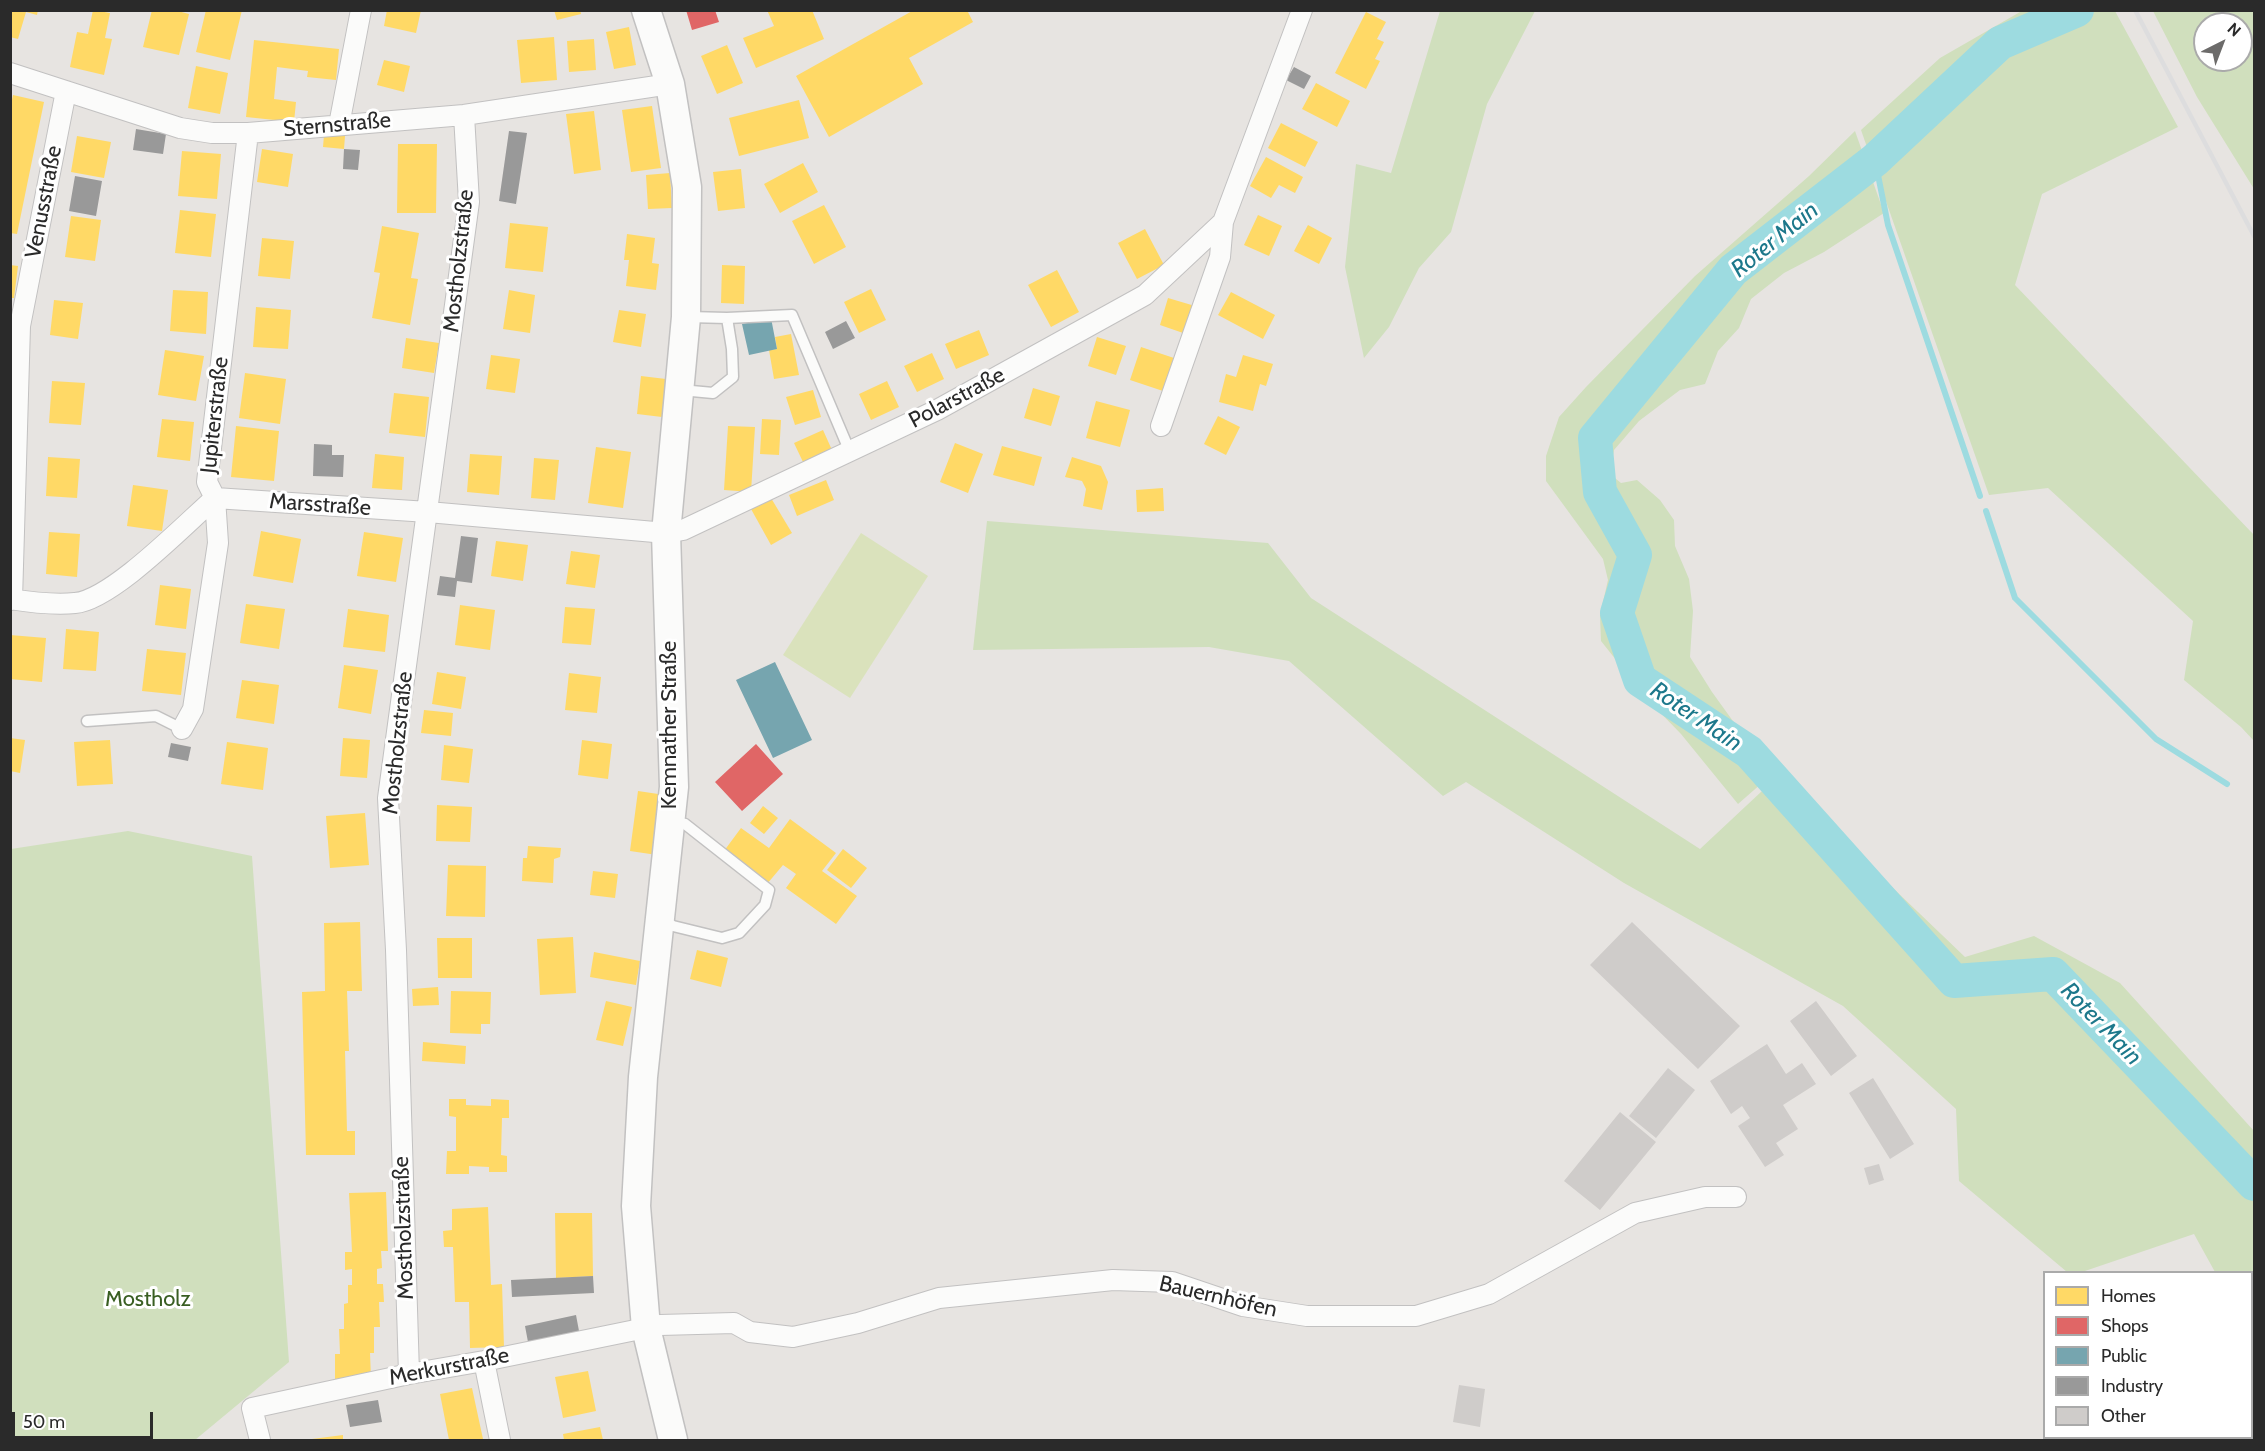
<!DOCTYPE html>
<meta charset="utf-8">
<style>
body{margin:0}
#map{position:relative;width:2265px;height:1451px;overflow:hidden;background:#e7e4e1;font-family:Cabin,sans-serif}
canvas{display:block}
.frame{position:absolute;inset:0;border:12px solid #2a2a2a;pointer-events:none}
.legend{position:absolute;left:2043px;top:1271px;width:210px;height:168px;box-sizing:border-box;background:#fff;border:2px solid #aaa;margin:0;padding:8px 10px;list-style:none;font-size:18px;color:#2a2a2a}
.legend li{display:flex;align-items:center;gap:12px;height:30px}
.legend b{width:30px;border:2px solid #aaa}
.north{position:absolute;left:2193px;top:12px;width:60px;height:60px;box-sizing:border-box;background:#fff;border:2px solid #aaa;border-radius:50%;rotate:42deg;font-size:16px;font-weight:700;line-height:24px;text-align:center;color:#2a2a2a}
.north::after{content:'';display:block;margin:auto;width:21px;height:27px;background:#6c6b6a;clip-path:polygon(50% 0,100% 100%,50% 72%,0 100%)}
.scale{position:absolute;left:12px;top:1412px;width:141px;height:27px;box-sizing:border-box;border:3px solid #2a2a2a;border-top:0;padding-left:8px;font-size:18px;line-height:21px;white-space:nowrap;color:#2a2a2a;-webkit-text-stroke:4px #fff;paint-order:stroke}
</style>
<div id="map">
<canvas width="2265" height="1451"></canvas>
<div class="frame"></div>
<ul class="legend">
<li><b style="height:16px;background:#ffd966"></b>Homes</li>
<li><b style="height:16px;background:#e06666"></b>Shops</li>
<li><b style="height:16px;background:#76a5af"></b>Public</li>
<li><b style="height:16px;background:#999"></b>Industry</li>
<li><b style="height:16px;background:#cfccca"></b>Other</li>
</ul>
<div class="north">N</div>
<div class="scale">50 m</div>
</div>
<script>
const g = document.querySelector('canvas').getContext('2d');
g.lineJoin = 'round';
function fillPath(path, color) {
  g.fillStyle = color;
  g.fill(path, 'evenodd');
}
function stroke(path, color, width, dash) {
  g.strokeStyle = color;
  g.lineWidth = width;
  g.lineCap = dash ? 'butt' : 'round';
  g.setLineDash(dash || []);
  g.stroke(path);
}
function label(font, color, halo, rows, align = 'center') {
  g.font = font + ' Cabin,sans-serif';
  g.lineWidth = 6;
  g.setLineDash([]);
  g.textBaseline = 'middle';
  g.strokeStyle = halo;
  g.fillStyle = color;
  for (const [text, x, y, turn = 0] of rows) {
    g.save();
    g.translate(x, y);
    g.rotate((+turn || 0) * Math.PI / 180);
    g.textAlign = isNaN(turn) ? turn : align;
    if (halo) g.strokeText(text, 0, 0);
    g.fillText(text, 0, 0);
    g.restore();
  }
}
fillPath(new Path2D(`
 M1440 11H1535L1487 104 1451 232 1419 268 1389 327 1364 358 1345 267 1356 164 1391 173Z
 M2020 11H2115L2178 127 2042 194 2015 285 2254 535V741L2241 727 2184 680 2193 621 2048 488 1989 495 1861 130 1940 58 2020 12Z
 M2153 11H2254V189L2197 97ZM2205 24H2241V60H2205Z
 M1855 131 1884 213 1824 252 1784 273 1751 299 1739 328 1718 351 1705 384 1680 390 1639 421 1614 450 1610 474 1621 483 1637 480 1660 500 1674 520 1675 546 1689 579 1693 611 1690 657 1712 692 1743 735 1778 769 1738 804 1681 734 1647 699 1601 641 1600 615 1608 580 1603 559 1546 481V456L1559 417 1586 387 1695 276 1809 176Z
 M987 521 1268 543 1311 598 1700 849 1777 777 1965 957 2034 936 2120 983 2254 1131V1345L2252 1339V1272H2215L2194 1234 2082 1272H2067L1959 1181 1956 1109 1843 1006 1624 883 1466 782 1443 796 1289 661 1209 647 973 650Z
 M128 831 252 856 289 1362 195 1440H11V849Z`), '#d0dfbd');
fillPath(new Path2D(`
 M861 533 928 576 850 698 783 655Z`), '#dae2bc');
fillPath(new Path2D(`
 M10 10H38L37 15 26 12 18 39 10 37Z
 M93 10 110 13 105 38 112 39 104 75 70 67 77 32 88 34Z
 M152 10H174L189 14 179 55 143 47Z
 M206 10H242L230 60 196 52Z
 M387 10H421L416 33 384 26Z
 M554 10H580L581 14 557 20Z
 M767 10H812L824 39 756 68 743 38 774 26Z
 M914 10H967L973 22 909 58 923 84 829 137 796 76Z
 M1366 12 1386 22 1377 39 1384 42 1375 59 1380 61 1366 89 1335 73Z
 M629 27 636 65 614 69 606 32Z
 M554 37 557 80 521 83 517 40Z
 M594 39 596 70 569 72 567 41Z
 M254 40 339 49 336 80 307 77 308 71 277 67 274 99 296 102 294 122 246 117Z
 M727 45 743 83 717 94 701 56Z
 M384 60 410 66 404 92 377 85Z
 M196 66 228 73 220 114 188 108Z
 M1316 83 1350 101 1337 127 1302 109Z
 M13 95 44 102 17 234 10 233V109Z
 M799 100 809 138 739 156 729 118Z
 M652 106 661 168 631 172 622 110Z
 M594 111 601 170 574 174 566 114Z
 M1281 123 1318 142 1305 167 1268 148Z
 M324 135 345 136 344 149 323 147Z
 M77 136 111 142 104 178 71 172Z
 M398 144H437L436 213H397Z
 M262 149 293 154 288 187 257 182Z
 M182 151 221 154 217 199 178 196Z
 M1266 157 1303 177 1295 193 1279 185 1271 198 1250 186Z
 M803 163 818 192 780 213 764 184Z
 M741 169 745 208 718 211 713 172Z
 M670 173 672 208 648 209 646 175Z
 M824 205 846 247 814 264 792 221Z
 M180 210 216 214 211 257 175 253Z
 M1258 215 1282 226 1269 256 1244 245Z
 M71 216 101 220 95 261 65 257Z
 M510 223 548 227 543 272 505 268Z
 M1308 225 1332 238 1319 264 1294 251Z
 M382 226 419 233 411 278 418 279 410 325 372 318 380 273 374 272Z
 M1145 229 1164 265 1137 279 1118 243Z
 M627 234 655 238 652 263 659 264 656 290 626 286 629 260H624Z
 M262 238 294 241 290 279 258 276Z
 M10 265 18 266 14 298H10Z
 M722 265 745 266 744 304 721 303Z
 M1057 270 1079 312 1051 327 1028 285Z
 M871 289 886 320 859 333 844 302Z
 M173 290 208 292 206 334 170 331Z
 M509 290 535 295 530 333 503 329Z
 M1231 292 1275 315 1263 339 1218 315Z
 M1168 298 1195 306 1186 334 1160 325Z
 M54 300 83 303 78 339 50 335Z
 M256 307 291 310 288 349 253 347Z
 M619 310 646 314 641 347 613 342Z
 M979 330 989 355 956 369 945 344Z
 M791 334 799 375 774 379 769 350 777 349 775 337Z
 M1097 337 1126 346 1116 375 1088 366Z
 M406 338 439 343 434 373 402 368Z
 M1141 347 1177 359 1166 392 1130 380Z
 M165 350 204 356 196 401 158 395Z
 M932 353 944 379 917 392 904 366Z
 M491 355 520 359 515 393 486 389Z
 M1243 355 1273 364 1266 386 1260 384 1253 411 1219 402 1226 374 1236 377Z
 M245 373 286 379 280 424 239 418Z
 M641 376 666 379 662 417 637 414Z
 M52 381 85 383 81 425 49 423Z
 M887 381 899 407 871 420 859 394Z
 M1033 388 1060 396 1051 426 1024 418Z
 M813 390 821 417 795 425 786 397Z
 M394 393 429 397 425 437 389 433Z
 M1096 401 1130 410 1120 447 1086 438Z
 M1218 416 1240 427 1226 455 1204 444Z
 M162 419 194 422 190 461 157 457Z
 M762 419 781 420 779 455 760 454Z
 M236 426 279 431 274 481 231 477Z
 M728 426 755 427 751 492 724 490Z
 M823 430 832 450 803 462 794 443Z
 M955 443 983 454 968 493 940 482Z
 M1002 446 1042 457 1034 486 993 475Z
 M596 447 631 452 623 508 588 503Z
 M375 454 404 457 402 490 372 488Z
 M470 454 502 456 499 495 467 492Z
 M48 457 80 459 77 498 46 496Z
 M1072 457 1101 466 1108 482 1102 510 1083 506 1086 489 1082 481 1065 477Z
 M534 458 559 460 555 500 531 498Z
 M826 480 834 500 797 516 789 495Z
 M133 485 168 490 162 531 127 526Z
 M1163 488 1164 511 1137 512 1136 490Z
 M771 498 792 533 771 545 751 509Z
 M261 531 301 539 293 583 253 576Z
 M49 532 80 534 77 577 46 574Z
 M364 532 403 538 396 582 357 576Z
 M496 541 528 545 523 581 491 576Z
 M571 551 600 555 595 588 566 584Z
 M160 585 191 589 186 629 155 625Z
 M246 604 285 609 279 649 240 643Z
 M460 605 495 610 490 650 455 645Z
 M565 607 595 609 591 645 562 643Z
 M348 609 389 615 385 652 343 647Z
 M66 629 99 632 96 671 63 669Z
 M10 635 46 638 42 682 10 679Z
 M147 649 186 653 181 695 142 691Z
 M344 665 378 670 371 714 338 708Z
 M437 672 466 677 461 709 432 704Z
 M569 673 601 677 597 713 565 710Z
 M242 680 279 685 274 724 236 718Z
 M424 710 453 713 451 736 421 733Z
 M10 738 25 740 20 773 10 771Z
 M343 738 370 740 367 778 340 776Z
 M110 740 113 784 77 786 74 742Z
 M582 740 612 744 608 779 578 775Z
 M227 742 268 748 263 790 221 784Z
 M444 745 473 749 469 783 441 780Z
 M638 791 665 795 657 855 630 851Z
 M437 805 472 807 470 842 436 841Z
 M763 806 778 818 764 834 750 823Z
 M365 813 369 865 330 868 326 816Z
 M790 819 836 853 822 871 857 896 836 924 786 888 796 874 783 865 767 884 724 851 741 828 769 848Z
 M528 846 561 848 560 857 554 859 553 883 522 881 523 858H527Z
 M843 849 867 868 851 888 827 870Z
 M448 865 486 866 485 917 446 916Z
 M593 871 618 874 615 898 590 895Z
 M360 922 362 991H347L349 1051H345L347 1131H355V1155H306L302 992 325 991 324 923Z
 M573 937 576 993 540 995 537 939Z
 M437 938H472V978H438Z
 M697 950 728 958 721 987 690 979Z
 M594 952 640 961 636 985 590 977Z
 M438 987 439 1005 413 1006 412 989Z
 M451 991 491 992 490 1024H481V1034L450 1033Z
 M606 1001 632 1007 623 1046 596 1040Z
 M423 1042 466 1046 465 1064 422 1061Z
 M449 1099H466V1105L491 1106V1099L509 1100V1118H502L501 1155 507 1156V1172H489V1167L469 1166V1174H446L447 1151H456V1117L449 1116Z
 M386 1192 388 1251H381L382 1268 377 1269V1284H383L384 1302H379L380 1327H374V1353H370L371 1378 335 1379V1354H340L339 1329H344V1304L348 1303V1285H352V1269L345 1270V1252H352L349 1193Z
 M488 1207 491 1285 502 1284 504 1347 470 1348 469 1302H455L453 1247H444L443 1231 452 1230V1209Z
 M555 1213H592L593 1276 556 1278Z
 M588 1371 596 1411 563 1418 555 1377Z
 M472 1388 483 1439 449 1440 440 1394Z
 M600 1427 603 1440H564L563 1434Z
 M343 1435V1440H312V1439Z`), '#ffd966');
fillPath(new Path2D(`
 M686 10H715L719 22 692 30Z
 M756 744 783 774 742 811 715 782Z`), '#e06666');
fillPath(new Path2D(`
 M771 318 777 349 749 355 742 324Z
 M775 662 812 740 773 758 736 680Z`), '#76a5af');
fillPath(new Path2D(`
 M1294 67 1311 76 1304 89 1286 80Z
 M136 129 166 134 163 154 133 150Z
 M509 131 527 133 516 204 499 201Z
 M344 149 360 150 358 170 343 169Z
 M75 176 102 181 96 216 69 211Z
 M846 321 855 338 833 349 825 332Z
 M314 444 332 445V455H344L343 477 313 476Z
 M461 536 478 538 472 583 457 581 455 597 437 595 440 576 455 578Z
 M171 743 191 747 188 761 168 757Z
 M593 1276 594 1293 512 1297 511 1280Z
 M576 1315 579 1331 528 1342 525 1326Z
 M378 1400 382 1422 350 1427 346 1405Z`), '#999');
stroke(new Path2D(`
 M1875 160 1888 225 1980 496
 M1986 511 2015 598 2156 739 2227 784`), '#9ddbe0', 6);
stroke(new Path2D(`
 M2077 10 2000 43 1875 160 1733 270 1595 438 1600 492 1635 555 1617 613 1640 680 1749 752 1954 981 2053 974 2254 1184`), '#9ddbe0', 34);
fillPath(new Path2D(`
 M1632 922 1740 1026 1698 1069 1590 965Z
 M1816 1001 1857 1056 1831 1076 1790 1021Z
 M1767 1044 1786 1074 1802 1063 1816 1084 1783 1105 1798 1129 1776 1143 1784 1155 1765 1167 1738 1126 1750 1118 1742 1106 1731 1114 1710 1081Z
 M1668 1068 1695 1090 1656 1138 1629 1116Z
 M1873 1078 1914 1144 1890 1159 1849 1093Z
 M1620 1112 1656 1142 1600 1210 1564 1181Z
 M1879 1164 1884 1180 1869 1185 1864 1168Z
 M1459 1385 1485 1389 1480 1427 1453 1422Z`), '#cfccca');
const lane = new Path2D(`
 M727 318 792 315 850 452
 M681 390 713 393 733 377 732 349 727 318 689 317
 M87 721 156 716 182 729
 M663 920 673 926 722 938 739 933 765 905 769 890 685 824 671 821`);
const street = new Path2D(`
 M10 73 180 128 212 133H248L464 115 670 84
 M339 125 361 10
 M1161 426 1220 257 1223 222
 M10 599C29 602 57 605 75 603 112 600 185 524 215 498L428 512 666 533 683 530 937 410 1145 295 1223 222 1302 10
 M12 600 20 326 66 91
 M182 729 193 709 218 543 215 498 207 482 248 133
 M484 1361 500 1440
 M409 1374 396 950 388 798 469 202 464 115
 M260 1440 252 1408 409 1374 484 1361 660 1325 734 1323 750 1332 793 1337 858 1323 939 1298 1113 1280 1172 1282 1243 1306 1307 1316H1416L1489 1294 1635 1213 1705 1197H1736`);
const secondary = new Path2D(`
 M646 10 670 84 687 187 686 317 666 533 674 787 643 1077 636 1206 646 1328 673 1440`);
stroke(lane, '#c2c1c1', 13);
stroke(street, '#c2c1c1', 22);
stroke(secondary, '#c2c1c1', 31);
stroke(lane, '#fbfbfa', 10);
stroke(street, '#fbfbfa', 20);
stroke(secondary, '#fbfbfa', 28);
stroke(new Path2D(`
 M2135 10 2254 236`), '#ddddde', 4.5);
label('22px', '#2a2a2a', '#fff', [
 ["Sternstraße",337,125,-5],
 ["Venusstraße",44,202,-79],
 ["Mostholzstraße",459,261,-84],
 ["Polarstraße",957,398,-28],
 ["Jupiterstraße",215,415,-84],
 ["Marsstraße",320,505,4],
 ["Kemnather Straße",670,725,-90],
 ["Mostholzstraße",398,743,-84],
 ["Mostholzstraße",404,1228,-92],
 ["Bauernhöfen",1218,1297,13],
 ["Merkurstraße",449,1367,-11]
]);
label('22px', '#395e22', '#fff', [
 ["Mostholz",148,1300]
]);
label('italic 24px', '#1d788b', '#fff', [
 ["Roter Main",1775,240,-39],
 ["Roter Main",1696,717,34],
 ["Roter Main",2101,1024,46]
]);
</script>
